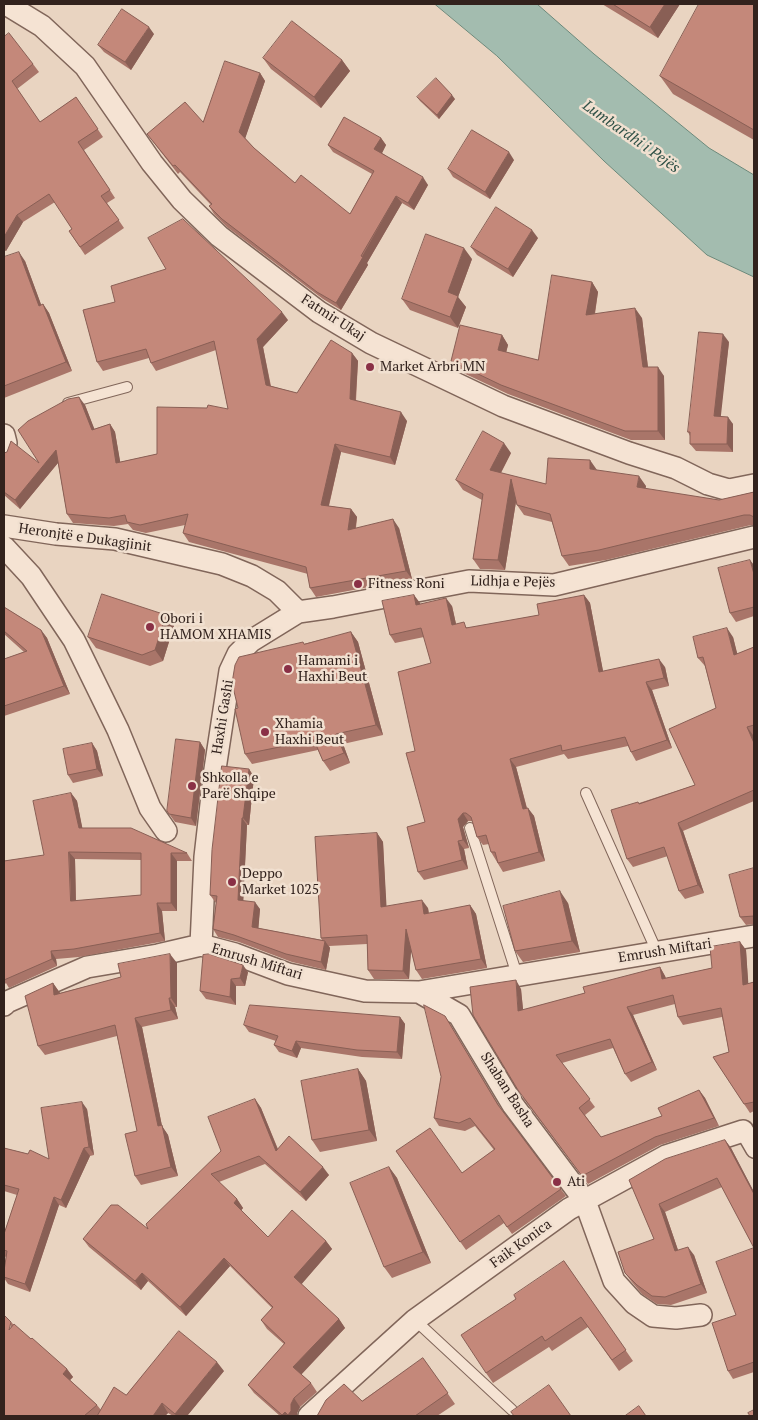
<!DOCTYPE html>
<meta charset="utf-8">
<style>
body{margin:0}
#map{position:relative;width:758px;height:1420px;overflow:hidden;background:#e9d4c1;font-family:"PT Serif",serif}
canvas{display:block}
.frame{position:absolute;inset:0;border:5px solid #32221d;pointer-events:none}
</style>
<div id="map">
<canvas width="758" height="1420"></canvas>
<div class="frame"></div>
</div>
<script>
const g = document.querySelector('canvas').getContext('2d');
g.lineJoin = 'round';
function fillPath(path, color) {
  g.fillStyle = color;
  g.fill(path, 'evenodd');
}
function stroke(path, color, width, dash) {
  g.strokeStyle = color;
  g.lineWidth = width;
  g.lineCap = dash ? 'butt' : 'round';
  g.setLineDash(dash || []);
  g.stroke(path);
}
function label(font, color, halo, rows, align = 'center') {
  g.font = font + ' "PT Serif",serif';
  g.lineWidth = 5;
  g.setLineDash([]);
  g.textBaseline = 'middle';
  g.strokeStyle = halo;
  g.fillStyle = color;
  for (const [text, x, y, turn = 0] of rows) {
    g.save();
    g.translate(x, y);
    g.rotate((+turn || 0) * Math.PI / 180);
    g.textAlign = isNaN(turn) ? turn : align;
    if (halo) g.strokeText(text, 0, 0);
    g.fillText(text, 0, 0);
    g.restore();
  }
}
const water = new Path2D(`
 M435 4H537L594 54 709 148 754 175V277L707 255 604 161 497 56Z`);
fillPath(water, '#a3bcaf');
stroke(water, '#6c897b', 1);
const service = new Path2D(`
 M68 403 127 387
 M586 793 657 952
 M470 828 517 975
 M415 1320 512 1410`);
const pedestrian = new Path2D(`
 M743 1131 754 1150`);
const minor = new Path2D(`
 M6 4 42 26 85 66 152 163 182 200 219 236 319 312 371 343 503 406 629 453 676 468 708 484 729 490 754 485
 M4 435 6 443 4 451
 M4 526 56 534 115 539 222 564 252 576 277 591 298 612
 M4 547 31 576 74 640 118 730 150 808 166 831
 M201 945 205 857 215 769 230 671 238 654 251 641 298 612 333 607 469 581 554 585 754 537
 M419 992 459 1015 513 1105 585 1201 614 1281 634 1303 653 1316 676 1318 701 1315
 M4 1005 7 1002 87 967 158 955 201 945 235 954 288 974 365 991 419 992 754 936
 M309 1416 415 1320 569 1209 666 1156 743 1131`);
stroke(service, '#81665a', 12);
stroke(pedestrian, '#81665a', 18);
stroke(minor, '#81665a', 24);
stroke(service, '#f5e3d3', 10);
stroke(pedestrian, '#f5e3d3', 15);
stroke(minor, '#f5e3d3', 21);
fillPath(new Path2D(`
 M602 4H680L658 38Z
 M754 4V140L673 94 660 76Z
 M154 34 131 70 104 52 98 45Z
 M4 37 33 64 39 72 17 89 40 122 76 97 103 137 84 150 115 198 107 203 124 228 85 255 69 231 72 229 55 202 23 222 6 251 4 250Z
 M263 58 342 60 350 71 321 108 271 69Z
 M260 73 265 81 245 138 254 148 295 183 350 214 372 174 333 152 328 145 381 138 386 145 382 153 428 185 414 210 402 203 367 263 368 265 341 310 323 299 227 227 214 214 209 206 211 205 180 172 178 174 147 134 203 122Z
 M417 97 455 99 439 119 420 101Z
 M514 160 490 199 453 177 448 169Z
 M538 238 513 277 477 255 471 247Z
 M4 257 25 261 41 305 43 304 49 313 72 371 4 398Z
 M472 259 458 297 466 307 458 328 410 310 402 299Z
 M592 282 598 292 595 314 642 318 648 367 664 376 665 440H631L508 394 457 370 451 361 502 335 508 345 506 353 538 360Z
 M83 310 288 320 263 347 271 386 297 393 352 353 358 361 356 401 407 421 395 465 341 452 329 506 351 509 357 517 356 528H399L412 579 316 597 310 588 308 574 189 542 183 533 185 525 146 533 133 530 128 524 114 526 73 523 67 514 58 463 20 509 4 495V453L39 463 85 405 94 429 110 424 115 432 120 462 157 454 228 409 216 350 156 371 151 363 149 358 103 371 97 362Z
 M729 342 720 417 733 424V452L696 451 690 444V436L688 432Z
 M511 453 501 473 546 484 597 470 646 486 645 489 719 500 754 492V525H751L606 560 569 566 562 556 552 522 524 515 517 505 516 502 505 570 480 569 473 559 482 500 463 490 456 480Z
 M754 565V616L736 622 730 613Z
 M414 595 420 604 452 606 456 624 469 628 539 615 584 595 590 603 603 672 665 667 669 686 652 690 672 748 636 761 631 752 628 746 568 759 564 754 516 767 527 808 534 816 545 861 503 872 491 852 489 844 483 845 477 837 472 821H468L463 827 469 848 464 849 468 869 424 880 418 872 425 822 415 751 431 663 424 637 395 643 390 635Z
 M4 607 41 630 47 638 70 694 4 716V659L24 652 4 634Z
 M166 615 174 626 163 661 150 666 96 648 88 637Z
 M351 632 358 642 383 735 343 744 350 763 330 771 323 761 318 750 252 764 245 754 238 708 304 644Z
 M733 637 737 654 754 647V735H753L754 738V801L683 831 704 893 685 899 679 891 668 856 633 867 627 859 639 803 695 785 716 708 705 666 698 658Z
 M200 742 205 750 196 826 175 822 167 811Z
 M92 743 97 751 103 776 73 783 68 775Z
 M249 769 254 777 249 825H247L243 901 260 909 258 928 322 940 321 938 377 833 383 842 386 906 428 908 429 914 470 905 476 914 487 968 422 979 416 970 411 950 409 979H374L368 970 367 944 329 946 330 948 326 970 292 962 239 942 218 937 213 929 216 903 210 895Z
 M71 793 77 801 82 828 187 853 192 861H177V911H162L165 941 79 957 56 959 57 966 9 988 6 983 4 985V861L44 855ZM75 859 141 860V895L76 901Z
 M754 868V924L746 925 740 917Z
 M568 903 580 952 523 962 515 951Z
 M740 942 746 950 748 984 754 982V1111L750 1113 713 1057 729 1052 722 1017 683 1025 678 1017 675 1004 633 1015 657 1070 631 1082 625 1074 613 1048 562 1063 595 1107 585 1115 601 1137 662 1116 699 1090 705 1098 719 1126 660 1145 588 1184 523 1098 521 989 523 1010 585 993 660 967 665 976 666 978 712 968Z
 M177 963V1007H175L178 1019 142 1027 162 1126 168 1135 178 1176 141 1185 135 1176 137 1131 117 1036 45 1055 38 1046 53 983 60 993Z
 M248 972 245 986H236V1005L206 999 200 991Z
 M445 1016 501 1110 566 1196 512 1234 504 1223 466 1250 396 1151 462 1173 494 1150 475 1126 465 1131 439 1126 434 1118 441 1077Z
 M400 1017 405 1024 402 1059 362 1057 301 1048 297 1058 279 1052 274 1045 276 1041 249 1032 244 1025Z
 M358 1069 366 1081 377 1141 320 1152 312 1140Z
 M255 1099 261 1108 278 1149 329 1175 306 1201 265 1164 219 1182 237 1199 243 1208 241 1210 268 1237 326 1241 332 1249 301 1284 339 1319 345 1328 301 1374 311 1383 317 1392 300 1407 297 1413V1416H280L254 1393 248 1385 284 1344 267 1329 261 1320 272 1308 230 1266 186 1316 148 1281 141 1290 89 1247 83 1239 148 1229 221 1151Z
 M87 1109 94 1155 90 1156 66 1208 59 1205 30 1292 8 1284 4 1278V1271L6 1257 4 1256V1234L17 1195 4 1191V1148L49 1159Z
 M725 1140 731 1148 754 1192V1248L722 1187 665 1212 678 1250 694 1255 707 1293 671 1305 657 1304 642 1294 631 1281 625 1273 654 1239 629 1180Z
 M389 1167 397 1178 431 1263 392 1278 384 1267Z
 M754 1248V1372L733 1379 728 1371 736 1315Z
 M564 1261 633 1361 619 1371 588 1327 552 1351 549 1347 493 1383 486 1373 516 1299Z
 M11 1322 13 1324 67 1369 73 1377 70 1380 97 1405 101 1410 126 1395 224 1371 187 1416H173L168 1413 165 1416H4Z
 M423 1358 455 1404 437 1416H317L362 1401Z`), '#a97569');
fillPath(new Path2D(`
 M665 4H680L658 38 650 27Z
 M149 27 154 34 131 70 125 62Z
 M342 60 350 71 321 108 314 97Z
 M260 73 265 81 245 139 239 132Z
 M452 95 455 99 439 119 437 115Z
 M381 138 386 145 380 157 374 149Z
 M509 152 514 160 490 199 485 192Z
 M423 177 428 185 414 210 408 203Z
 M396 196 402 203 367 263 368 265 341 310 336 303Z
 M17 215 23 222 6 251 4 249V237Z
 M532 230 538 238 513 277 508 269Z
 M464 248 472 259 458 297 466 307 458 328 450 317 448 292Z
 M19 252 25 261 45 315 39 306Z
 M592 282 598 292 593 324 586 315Z
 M43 304 49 313 72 371 66 362Z
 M635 308 642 318 649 376 643 367Z
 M282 312 288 320 263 347 272 394 266 385 257 339Z
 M723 334 729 342 720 424 714 416Z
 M502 335 508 345 504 360 498 350Z
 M352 353 358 361 355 408 350 399Z
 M658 367 664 376 665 440 658 431Z
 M79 397 85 405 98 438 92 430Z
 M401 412 407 421 395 465 390 457Z
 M728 417 733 424V452L727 444Z
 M110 424 115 432 122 472 116 463Z
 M504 443 511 453 497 480 490 470Z
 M335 444 341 452 327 513 321 505Z
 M56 450 62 458 20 509 15 500Z
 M590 460 597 470 590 469Z
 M639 476 646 486 644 497 637 487Z
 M511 479 518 489 505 570 498 560Z
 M351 509 357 517 354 538 348 530Z
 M393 519 399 528 412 579 406 571Z
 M750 560 754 565V574Z
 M414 595 420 603 422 613 416 605Z
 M584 595 590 603 605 681 599 672Z
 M446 598 452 606 458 633 452 625Z
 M166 615 174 626 163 661 155 650Z
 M727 628 733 637 740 664 734 655Z
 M41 630 47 638 70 694 64 686Z
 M351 632 358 642 383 735 376 725Z
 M659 659 665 667 669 686 664 678Z
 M646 682 652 690 672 748 667 740Z
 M747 727 753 735 754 738V743Z
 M336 734 343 744 350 763 344 753Z
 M200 742 205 750 196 826 191 818Z
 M92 743 97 751 103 776 97 769Z
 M510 759 516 767 529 817 523 809Z
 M249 769 254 777 249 825 243 818Z
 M71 793 77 801 84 836 79 828Z
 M528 808 534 816 545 861 539 852Z
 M463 813 468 821 463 827 469 848 463 840 458 819Z
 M242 818 247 825 243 908 238 900Z
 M678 823 683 831 704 893 698 885Z
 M377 833 383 842 387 915 381 907Z
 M458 841 464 849 468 869 462 860Z
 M69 852 75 859 76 909 71 901Z
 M171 853 177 861V911L171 903Z
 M560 891 568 903 580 952 572 941Z
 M422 900 428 908 430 923 424 914Z
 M255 902 260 909 258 934 252 927Z
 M157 903 162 911 165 941 160 933Z
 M470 905 476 914 487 968 481 959Z
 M406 929 412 938 409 979 403 971Z
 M325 941 330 948 326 970 321 962Z
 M740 942 746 950 749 993 743 985Z
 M51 951 56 959 57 966 52 959Z
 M170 954 177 963V1007L171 998Z
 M243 965 248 972 245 986 240 978Z
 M660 967 665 976 668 987 662 979Z
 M231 979 236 986V1005L230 997Z
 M516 980 521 989 524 1019 518 1011Z
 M53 983 60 993 61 1004 54 995Z
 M169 998 175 1007 178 1019 171 1010Z
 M627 1007 633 1015 657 1070 652 1062Z
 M445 1016 450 1024 503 1112 498 1105Z
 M400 1017 405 1024 402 1059 397 1052Z
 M135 1018 142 1027 162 1126 168 1135 178 1176 171 1167 158 1126Z
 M296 1041 301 1048 297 1058 292 1051Z
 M358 1069 366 1081 377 1141 369 1130Z
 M699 1090 705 1098 719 1126 714 1118Z
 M255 1099 261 1108 282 1160 276 1151Z
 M82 1102 87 1109 94 1155 89 1147Z
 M725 1140 731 1148 754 1192V1194Z
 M84 1148 90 1156 66 1208 61 1200Z
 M323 1167 329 1175 306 1201 300 1192Z
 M389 1167 397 1178 431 1263 423 1252Z
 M54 1197 59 1205 30 1292 25 1284Z
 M237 1199 243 1208 240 1212 234 1203Z
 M659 1204 665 1212 681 1259 675 1251Z
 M326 1241 332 1249 300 1286 294 1277Z
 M688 1247 694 1255 707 1293 701 1284Z
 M224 1258 230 1266 186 1316 180 1307Z
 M142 1273 148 1281 141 1290 135 1281Z
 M339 1319 345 1328 300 1376 293 1367Z
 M217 1362 224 1371 187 1416H176L175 1414Z
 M67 1369 73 1377 68 1382 63 1374Z
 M294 1398 300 1407 297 1413V1416H289L288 1415 291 1404Z
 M162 1403 168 1413 165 1416H153Z
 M285 1412 288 1416H283L282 1415Z`), '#895f55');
const building = new Path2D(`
 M613 4H665L650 27Z
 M699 4H754V130L660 76Z
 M122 9 149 27 125 62 98 45Z
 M292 21 342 60 314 97 263 58Z
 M9 33 33 64 12 81 40 122 76 97 98 129 78 142 110 190 101 196 119 220 80 247 69 231 72 229 49 194 17 215 4 237V37Z
 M225 61 260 73 239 132 254 148 295 183 301 175 350 214 374 171 328 145 344 117 381 138 374 149 423 177 408 203 396 196 361 256 363 257 336 303 317 292 222 219 209 206 212 204 175 165 173 166 147 134 185 102 203 122Z
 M436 78 452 95 437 115 417 97Z
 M472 130 509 152 485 192 448 169Z
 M496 207 532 230 508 269 471 247Z
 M183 219 282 312 257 339 266 385 297 393 331 340 352 353 350 399 401 412 390 457 335 444 321 505 351 509 348 530 393 519 406 571 310 588 306 567 183 533 188 514 140 525 127 522 125 515 109 518 67 514 56 450 15 500 4 492V453L7 452 11 441 39 463 18 430 28 421 68 399 79 397 92 430 110 424 116 463 157 454V407L207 408 208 405 228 409 214 341 151 363 146 349 97 362 83 310 115 302 111 286 166 269 148 238Z
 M426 234 464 248 448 292 458 296 450 317 402 299Z
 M19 252 39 306 43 304 66 362 4 386V257Z
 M552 275 592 282 586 315 635 308 643 367H658V431H625L501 385 451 361 460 325 502 335 498 350 538 360Z
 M699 332 723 334 714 416 728 417 727 444H690V432H688Z
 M483 431 504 443 490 470 546 484 548 458 590 460V469L639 476 637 487 719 500 754 492V517L750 515H744L599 550 562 556 550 514 517 505 511 479 498 560 473 559 483 494 456 480Z
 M750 560 754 574V607L730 613 718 568Z
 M102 594 166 615 155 650 142 655 88 637Z
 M414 595 416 605 446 598 452 625 464 622 466 628 539 615 537 604 584 595 599 672 659 659 664 678 646 682 667 740 631 752 625 737 562 751 561 745 510 759 523 809 528 808 539 852 498 863 495 852H491L486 835 477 837 471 817 466 813H463L458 819 463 840 458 841 462 860 418 872 407 827 425 822 406 753 415 751 398 672 431 663 421 628 390 635 382 601Z
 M4 607 41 630 64 686 4 706V659L27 651 4 631Z
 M727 628 734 655 754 647V725L747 727 754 743V790L678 823 698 885 679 891 664 847 627 859 611 810 638 802 639 804 695 785 669 729 716 708 703 657 698 658 693 637Z
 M351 632 376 725 336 734 344 753 323 761 314 740 245 754 235 709 238 708 232 683 235 665 239 657 303 642 304 644Z
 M176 739 200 742 191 818 169 814 167 811Z
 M92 743 97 769 68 775 63 749Z
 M222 766 249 769 243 818H242L238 900 255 902 252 927 325 941 321 962 286 954 234 935 213 929 217 896 210 895 212 850Z
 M71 793 79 828H131L187 853H171V903H157L160 933 74 949 51 951 52 959 4 980V861L44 855 33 801ZM69 852 141 853V895L71 901Z
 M377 833 381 907 422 900 424 914 470 905 481 959 416 970 406 929 403 971 368 970 367 935 321 938 315 837Z
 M754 868V916L740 917 729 875Z
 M560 891 572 941 515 951 503 906Z
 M740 942 743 985 754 982V1102L744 1104 713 1057 729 1052 721 1008 678 1017 673 995 627 1007 652 1062 625 1074 610 1039 556 1055 590 1099 579 1108 601 1137 662 1116 658 1108 699 1090 714 1118 655 1137 582 1176 518 1090 473 1015 470 987 516 980 518 1011 585 993 583 987 660 967 662 979 712 968 710 947Z
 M170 954 171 998H169L171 1010 135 1018 158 1126 162 1125 171 1167 135 1176 125 1134 137 1131 115 1025 38 1046 25 996 53 983 54 995 121 977 118 964Z
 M209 954 243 965 240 978 231 979 230 997 200 991 203 955Z
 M250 1005 400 1017 397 1052 357 1050 296 1041 292 1051 274 1045 278 1036 244 1025Z
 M424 1005 445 1016 498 1105 561 1189 507 1227 499 1215 460 1242 396 1151 430 1128 462 1173 495 1149 470 1118 459 1123 434 1118 441 1077Z
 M358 1069 369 1130 312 1140 301 1081Z
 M255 1099 276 1151 289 1136 323 1167 300 1192 259 1156 211 1174 237 1199 234 1203 268 1237 292 1210 326 1241 294 1277 339 1319 293 1367 311 1383 294 1398 291 1404V1411L288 1415 285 1412 282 1415 248 1385 285 1343 261 1320 273 1307 224 1258 180 1307 142 1273 135 1281 83 1239 111 1205H118L148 1229 146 1224 221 1151 208 1117Z
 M82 1102 89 1147 84 1148 61 1200 54 1197 25 1284 4 1277V1271L7 1251 4 1250V1234L19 1189 4 1185V1148L28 1154 30 1150 49 1159 41 1108Z
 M725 1140 754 1194V1248L717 1178 659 1204 675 1251 688 1247 701 1284 665 1297 652 1296 637 1285 625 1273 618 1252 654 1239 629 1180 665 1159Z
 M389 1167 423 1252 384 1267 350 1183Z
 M754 1248V1362L728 1371 712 1323 736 1315 716 1262Z
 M564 1261 626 1350 612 1360 581 1317 545 1341 542 1336 486 1373 461 1335 516 1299 514 1295Z
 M4 1315 11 1322 9 1330 14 1324 31 1339 32 1338 67 1369 63 1374 97 1405 84 1416H4Z
 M179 1331 217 1362 175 1414 162 1403 153 1416H97L114 1387 126 1395Z
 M423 1358 448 1393 415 1416H317L326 1400 344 1384 362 1401Z
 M549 1385 571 1416H514L511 1412Z
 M639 1406 646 1416H625Z
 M754 1410V1416H750L748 1413Z`);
fillPath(building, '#c4887a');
stroke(building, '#895f55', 1);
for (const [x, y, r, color] of [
 [370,367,5,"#8a3046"],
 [358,584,5,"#8a3046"],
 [150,627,5,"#8a3046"],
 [288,669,5,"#8a3046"],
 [265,732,5,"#8a3046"],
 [192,786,5,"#8a3046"],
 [232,882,5,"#8a3046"],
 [557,1182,5,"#8a3046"]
]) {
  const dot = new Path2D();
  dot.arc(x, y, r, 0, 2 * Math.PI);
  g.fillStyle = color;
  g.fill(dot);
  stroke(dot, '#f1e0d0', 2);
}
label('14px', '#32221d', '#f1e0d0', [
 ["Fatmir Ukaj",333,318,33],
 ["Heronjtë e Dukagjinit",85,538,8],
 ["Lidhja e Pejës",513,582,1],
 ["Haxhi Gashi",223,717,-81],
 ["Emrush Miftari",665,951,-9],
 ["Emrush Miftari",257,962,17],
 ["Shaban Basha",507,1090,57],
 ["Faik Konica",521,1244,-36]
]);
label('14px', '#32221d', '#f1e0d0', [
 ["Market Arbri MN",380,367],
 ["Fitness Roni",368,584],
 ["Obori i",160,619],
 ["HAMOM XHAMIS",160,635],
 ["Hamami i",298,661],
 ["Haxhi Beut",298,677],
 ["Xhamia",275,724],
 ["Haxhi Beut",275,740],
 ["Shkolla e",202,778],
 ["Parë Shqipe",202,794],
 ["Deppo",242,874],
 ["Market 1025",242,890],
 ["Ati",567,1182]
], 'left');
label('italic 15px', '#2e5046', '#f1e0d0', [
 ["Lumbardhi i Pejës",631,137,35]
]);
</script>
